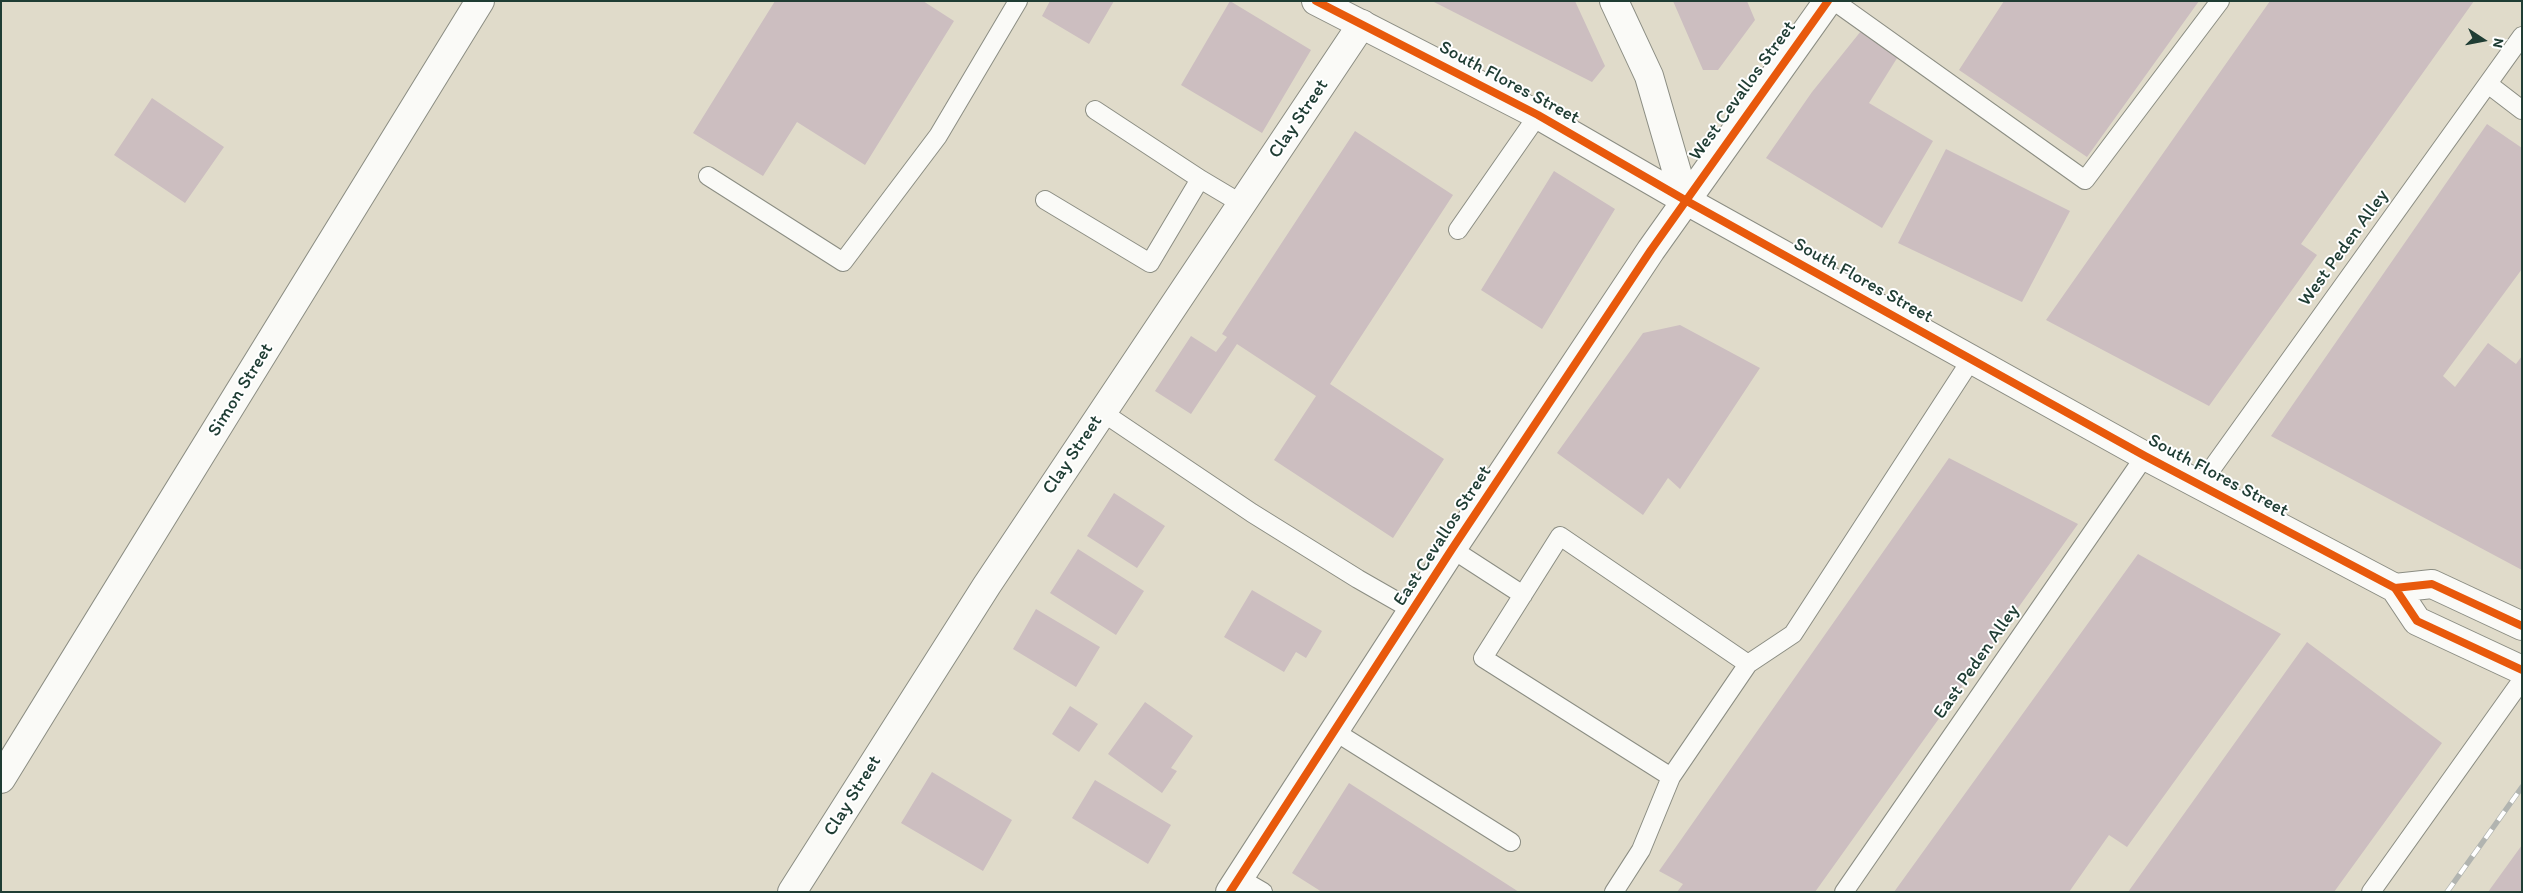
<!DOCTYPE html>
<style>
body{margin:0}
#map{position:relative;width:2523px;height:893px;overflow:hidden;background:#e0dbca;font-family:Itim,sans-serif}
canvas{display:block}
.frame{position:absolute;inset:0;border:2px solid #1f3d34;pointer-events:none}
.north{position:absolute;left:2458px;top:15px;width:50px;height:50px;-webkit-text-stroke:4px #fff;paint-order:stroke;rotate:101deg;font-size:14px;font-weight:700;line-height:20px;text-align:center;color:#1f3d34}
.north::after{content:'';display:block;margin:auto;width:18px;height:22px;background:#1f3d34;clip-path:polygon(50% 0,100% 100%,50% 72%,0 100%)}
</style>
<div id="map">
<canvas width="2523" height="893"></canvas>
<div class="frame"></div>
<div class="north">N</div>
</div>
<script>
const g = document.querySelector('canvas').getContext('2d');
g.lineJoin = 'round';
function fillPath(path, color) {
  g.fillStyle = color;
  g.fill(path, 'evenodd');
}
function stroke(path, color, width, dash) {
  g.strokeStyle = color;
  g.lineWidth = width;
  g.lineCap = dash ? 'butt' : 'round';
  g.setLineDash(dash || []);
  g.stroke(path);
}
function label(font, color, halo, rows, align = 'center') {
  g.font = font + ' Itim,sans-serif';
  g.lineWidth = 4;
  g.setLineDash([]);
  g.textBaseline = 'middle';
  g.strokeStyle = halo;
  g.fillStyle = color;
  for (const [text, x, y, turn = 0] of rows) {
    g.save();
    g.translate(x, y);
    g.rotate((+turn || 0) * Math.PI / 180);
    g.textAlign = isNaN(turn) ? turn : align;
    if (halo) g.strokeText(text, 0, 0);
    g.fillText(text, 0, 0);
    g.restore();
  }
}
fillPath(new Path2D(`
 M775 1H923L954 21 865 165 797 122 763 176 693 133Z
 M1050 1H1114L1089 44 1042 16Z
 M1230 1 1311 50 1262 133 1181 85Z
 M1432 1H1575L1605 66 1592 82Z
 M1673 1H1747L1755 20 1718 70H1703Z
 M2004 1H2199L2087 157 1959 70Z
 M2270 1H2474L2301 244 2317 255 2209 406 2046 320Z
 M1861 31 1899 55 1869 103 1933 141 1882 228 1766 158 1812 92Z
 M152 98 224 147 185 203 114 155Z
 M2487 124 2522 148V269L2443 376 2455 387 2488 343 2516 364 2522 356V570L2271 436Z
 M1355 131 1453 195 1330 384 1444 459 1393 538 1274 460 1316 396 1237 344 1191 414 1155 391 1191 336 1216 352 1227 337 1222 334Z
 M1946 149 2070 211 2022 302 1898 243Z
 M1554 171 1615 209 1542 329 1481 290Z
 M1680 325 1760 368 1680 489 1668 478 1643 515 1557 453 1643 333Z
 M1949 458 2078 524 1815 892H1677L1683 884 1659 871Z
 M1114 493 1165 526 1137 568 1087 536Z
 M1078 549 1144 591 1116 635 1050 593Z
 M2138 554 2281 634 2127 847 2109 835 2069 892H1894Z
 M1252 590 1322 631 1306 658 1296 652 1284 672 1224 637Z
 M1036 609 1100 647 1076 687 1013 649Z
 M2307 642 2442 743 2334 892H2128Z
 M1145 702 1193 736 1171 768 1177 771 1162 793 1108 754Z
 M1070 706 1098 724 1079 752 1052 734Z
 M932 772 1012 820 983 871 901 823Z
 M1095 780 1171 825 1148 864 1072 818Z
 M1349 783 1519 892H1322L1292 873Z
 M2522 845V892H2488Z`), '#ccbec0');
const service = new Path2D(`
 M1834 1 2085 180 2220 1
 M2488 84 2522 110
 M1095 110 1200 179
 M708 176 843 262 938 136 1018 1
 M1045 200 1150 263 1200 179 1242 204
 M1458 230 1538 115
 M1102 412 1252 513 1358 579 1414 611
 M2200 485 2522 36
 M1452 549 1523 595
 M1334 731 1511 842
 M1671 777 1483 658 1560 536 1748 664
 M1239 878 1263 892
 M1614 892 1641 850 1671 777 1748 664 1793 634 1971 360
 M1844 892 2145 456
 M2371 892 2522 680`);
const minor = new Path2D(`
 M1 779 480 1
 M792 892 987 585 1362 24`);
const tertiary = new Path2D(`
 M1230 892 1452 549 1651 250 1828 1`);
const secondary = new Path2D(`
 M1316 1 1538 115 1685 200 2145 456 2395 588 2417 621 2522 670
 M1614 1 1649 76 1685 200
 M2395 588 2432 584 2522 626`);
stroke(service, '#8b8d83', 20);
stroke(minor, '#8b8d83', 30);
stroke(tertiary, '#8b8d83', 30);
stroke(secondary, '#8b8d83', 30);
stroke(service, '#fafaf7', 18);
stroke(minor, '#fafaf7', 28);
stroke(tertiary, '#fafaf7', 28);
stroke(secondary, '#fafaf7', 28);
const rail = new Path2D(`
 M2447 892 2522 787`);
stroke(rail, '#b1b4b0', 5.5);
stroke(rail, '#fff', 4, [11]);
stroke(new Path2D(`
 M1316 1 1538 115 1685 200 2145 456 2395 588 2417 621 2522 670
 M2395 588 2432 584 2522 626
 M1230 892 1452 549 1651 250 1828 1`), '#e8590c', 8);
label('19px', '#1f3d34', '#fff', [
 ["South Flores Street",1509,83,28],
 ["West Cevallos Street",1743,91,-54],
 ["Clay Street",1299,119,-56],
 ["West Peden Alley",2344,248,-54],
 ["South Flores Street",1863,281,29],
 ["Simon Street",241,390,-58],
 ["Clay Street",1073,455,-56],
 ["South Flores Street",2218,476,28],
 ["East Cevallos Street",1443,536,-57],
 ["East Peden Alley",1977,662,-55],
 ["Clay Street",853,796,-58]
]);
</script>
